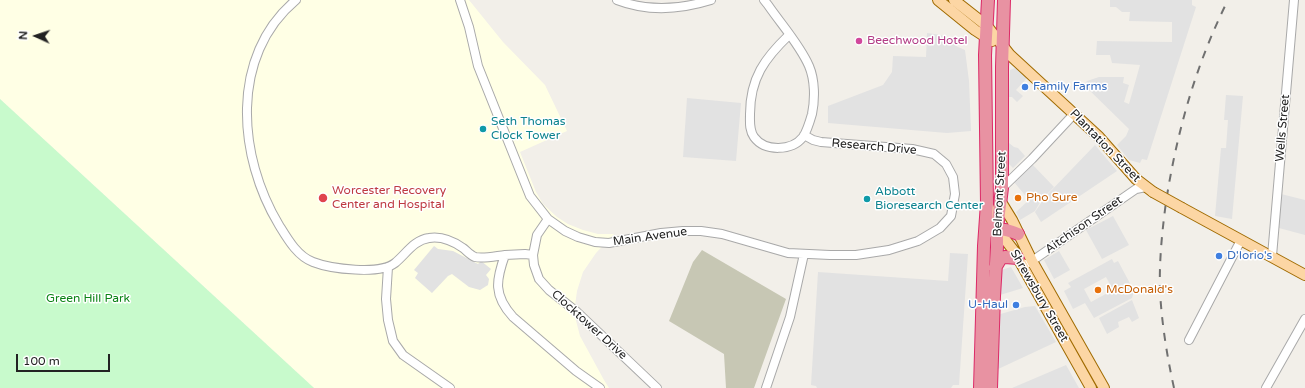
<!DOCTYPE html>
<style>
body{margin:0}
#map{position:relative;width:1305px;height:388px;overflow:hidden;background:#f2efe9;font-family:"Varela Round",sans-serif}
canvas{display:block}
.north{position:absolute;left:16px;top:16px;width:40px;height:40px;-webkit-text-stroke:3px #fff;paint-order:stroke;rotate:273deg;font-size:11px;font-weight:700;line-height:16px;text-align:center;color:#222}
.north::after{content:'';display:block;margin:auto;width:14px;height:18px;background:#222;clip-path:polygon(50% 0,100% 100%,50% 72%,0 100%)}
.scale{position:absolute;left:16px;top:354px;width:94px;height:18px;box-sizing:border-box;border:2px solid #222;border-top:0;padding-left:5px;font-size:12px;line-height:14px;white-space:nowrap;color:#222;-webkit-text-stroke:3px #fff;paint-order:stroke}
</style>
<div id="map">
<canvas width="1305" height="388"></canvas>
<div class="north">N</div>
<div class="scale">100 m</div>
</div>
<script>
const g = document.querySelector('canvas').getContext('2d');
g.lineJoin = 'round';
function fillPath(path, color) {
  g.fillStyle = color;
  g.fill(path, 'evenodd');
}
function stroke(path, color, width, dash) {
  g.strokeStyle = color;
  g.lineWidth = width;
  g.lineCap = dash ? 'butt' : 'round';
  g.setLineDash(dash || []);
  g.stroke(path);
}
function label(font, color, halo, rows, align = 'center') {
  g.font = font + ' "Varela Round",sans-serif';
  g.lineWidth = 3;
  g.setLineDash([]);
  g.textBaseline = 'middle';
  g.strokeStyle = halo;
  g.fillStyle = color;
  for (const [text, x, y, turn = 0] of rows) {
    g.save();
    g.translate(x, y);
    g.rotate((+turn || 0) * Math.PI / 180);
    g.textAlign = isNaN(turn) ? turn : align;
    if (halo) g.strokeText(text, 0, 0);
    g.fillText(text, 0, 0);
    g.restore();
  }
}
fillPath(new Path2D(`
 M0 0H469L503 42 545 85 567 131 520 152 536 192 543 204 557 217 568 224 583 230 598 234H614L596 253 583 272 577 291 574 313 580 336 604 380 609 388H314L0 99Z`), '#ffffe5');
fillPath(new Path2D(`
 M702 250 786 299 754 388H726L724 354 669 321 693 262Z`), '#c7c7b4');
fillPath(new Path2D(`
 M0 99 314 388H0Z`), '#c8facc');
fillPath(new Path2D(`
 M1110 0H1192V5L1196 7 1147 160 1142 159 1140 163 1129 160 1117 145 1126 136 1129 129 1084 85 1087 81 1099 77H1124L1123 83 1129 85 1124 102 1129 104 1140 65 1112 63 1110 55H1096L1097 41 1172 42V22L1129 21 1130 12H1122L1116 7H1110Z
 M927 33 941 35 958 47 965 50 969 81 971 131 947 133 828 123V106L883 85 892 72 893 56 926 57Z
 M1015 68 1027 78 1016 90 1023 96 1017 102 1012 97H1009L1010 72V70Z
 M1226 95 1243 96 1232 219 1215 216 1221 148H1226L1228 120H1224Z
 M687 98 741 103 736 161 683 157Z
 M1009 143 1014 147 1018 148 1025 156 1013 168 1009 164Z
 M1095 145 1117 171 1041 222 1035 212 1045 197Z
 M1032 164 1054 187 1042 199 1035 211 1020 220 1016 212 1029 200 1014 182Z
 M1281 194 1305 200V235L1279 228Z
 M1113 216 1129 245 1102 259 1086 230Z
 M434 246 438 249 453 251 478 264 481 261 491 269 486 275 489 279 488 285 480 290 469 287 452 274 448 276 432 293 415 278 418 273 414 270Z
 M1059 251 1070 270 1054 279 1044 260Z
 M950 253 968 254 959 385H953L951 388H817L816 386 811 385 818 272 948 281Z
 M1112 259 1114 263 1118 261 1134 291 1132 298 1094 318 1085 303 1073 309 1064 291 1071 287 1068 283ZM1106 277 1113 290 1091 302 1084 289Z
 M1011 267 1023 288 1000 295 1001 270Z
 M1132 300 1139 318 1132 322 1129 317 1118 322 1119 327 1107 334 1099 318Z
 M1035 306 1056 342 996 370 997 315 1025 307Z
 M1066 365 1079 388H1012Z`), '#e2e2e2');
const minor = new Path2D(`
 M296 0C229 56 238 157 279 225 287 238 297 256 313 262 331 269 380 275 395 263 406 254 414 240 429 238 441 236 453 241 463 248 466 250 470 255 475 257 483 259 496 256 505 255
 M460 0 469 27 478 66 530 196 548 219 565 231 578 237 595 242 609 243 661 233 683 231H701L722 234 788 253 830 255H856L889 250 918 241 940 228 951 216 955 194 953 177 946 164 934 154 912 149 821 142 813 140 804 135
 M617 0C648 12 679 10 711 0
 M764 0 768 5C781 24 800 45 809 66 815 80 815 99 812 114 810 121 807 131 803 137 792 151 765 152 754 137 749 130 750 122 750 114 750 78 765 58 789 35
 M1002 188 1032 159 1074 114
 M548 219 537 235 533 255 525 254 505 255C496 280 493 295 513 317L576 371 600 388
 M533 255 534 265 539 279 549 290 577 312 657 388
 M1272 256 1294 0
 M1023 266 1032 261 1136 189 1146 187
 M388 267 386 299 388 320 393 341 403 355 450 388
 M1189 340 1241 240
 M766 388 790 317 804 254
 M1266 388 1305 319`);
const major = new Path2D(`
 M938 0 975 30 992 41
 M954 0 987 26 1010 55 1099 137 1136 179 1153 192
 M1001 202 1012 220 1032 261 1104 388
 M987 203 997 229 1014 251 1091 388
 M1182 208 1305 275`);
const highway = new Path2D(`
 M991 231C1002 228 1008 230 1018 234
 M995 268 1001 258 1005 257 1018 258
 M980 388 984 246 987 203 985 55 988 0
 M991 388 994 296 997 247V229L1002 188V67L1004 0`);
stroke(minor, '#a9a9a9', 10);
stroke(major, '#a06b00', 12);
stroke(highway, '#dc2a67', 14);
stroke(minor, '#fff', 8);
stroke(major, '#fcd6a4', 10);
stroke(highway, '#e892a2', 12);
stroke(new Path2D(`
 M1174 388C1167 356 1162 325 1160 292 1159 262 1162 232 1166 202 1177 131 1196 64 1228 0`), '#707070', 2, [8, 8]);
const majorBridge = new Path2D(`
 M1153 192 1182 208`);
stroke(majorBridge, '#a06b00', 12, []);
stroke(majorBridge, '#fcd6a4', 10);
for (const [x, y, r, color] of [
 [859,41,4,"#d1479c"],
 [1025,87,4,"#3f7fe0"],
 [483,129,4,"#0f9aa8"],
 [323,198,5,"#e0444e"],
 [1018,198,4,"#e8710a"],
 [867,199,4,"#0f9aa8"],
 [1219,256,4,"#3f7fe0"],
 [1098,290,4,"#e8710a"],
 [1016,305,4,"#3f7fe0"]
]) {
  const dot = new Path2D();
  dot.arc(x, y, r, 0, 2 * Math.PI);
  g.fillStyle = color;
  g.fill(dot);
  stroke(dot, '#fff', 1.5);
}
label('12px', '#b23c85', '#fff', [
 ["Beechwood Hotel",867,41]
], 'left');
label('12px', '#366cbe', '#fff', [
 ["Family Farms",1033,87],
 ["D'Iorio's",1227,256],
 ["U-Haul",1008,305,"right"]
], 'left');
label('12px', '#0d838f', '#fff', [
 ["Seth Thomas",491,122],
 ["Clock Tower",491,136],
 ["Abbott",875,192],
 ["Bioresearch Center",875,206]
], 'left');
label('12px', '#222', '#fff', [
 ["Wells Street",1283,128,-85],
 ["Plantation Street",1105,146,46],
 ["Research Drive",874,147,5],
 ["Belmont Street",1000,194,-87],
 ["Aitchison Street",1084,225,-35],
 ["Main Avenue",650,237,-8],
 ["Shrewsbury Street",1039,296,60],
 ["Clocktower Drive",589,325,42]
]);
label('12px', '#be3a42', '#fff', [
 ["Worcester Recovery",332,191],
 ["Center and Hospital",332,205]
], 'left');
label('12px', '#c56008', '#fff', [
 ["Pho Sure",1026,198],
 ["McDonald's",1106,290]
], 'left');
label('12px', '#0c8416', '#fff', [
 ["Green Hill Park",88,299]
]);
</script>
